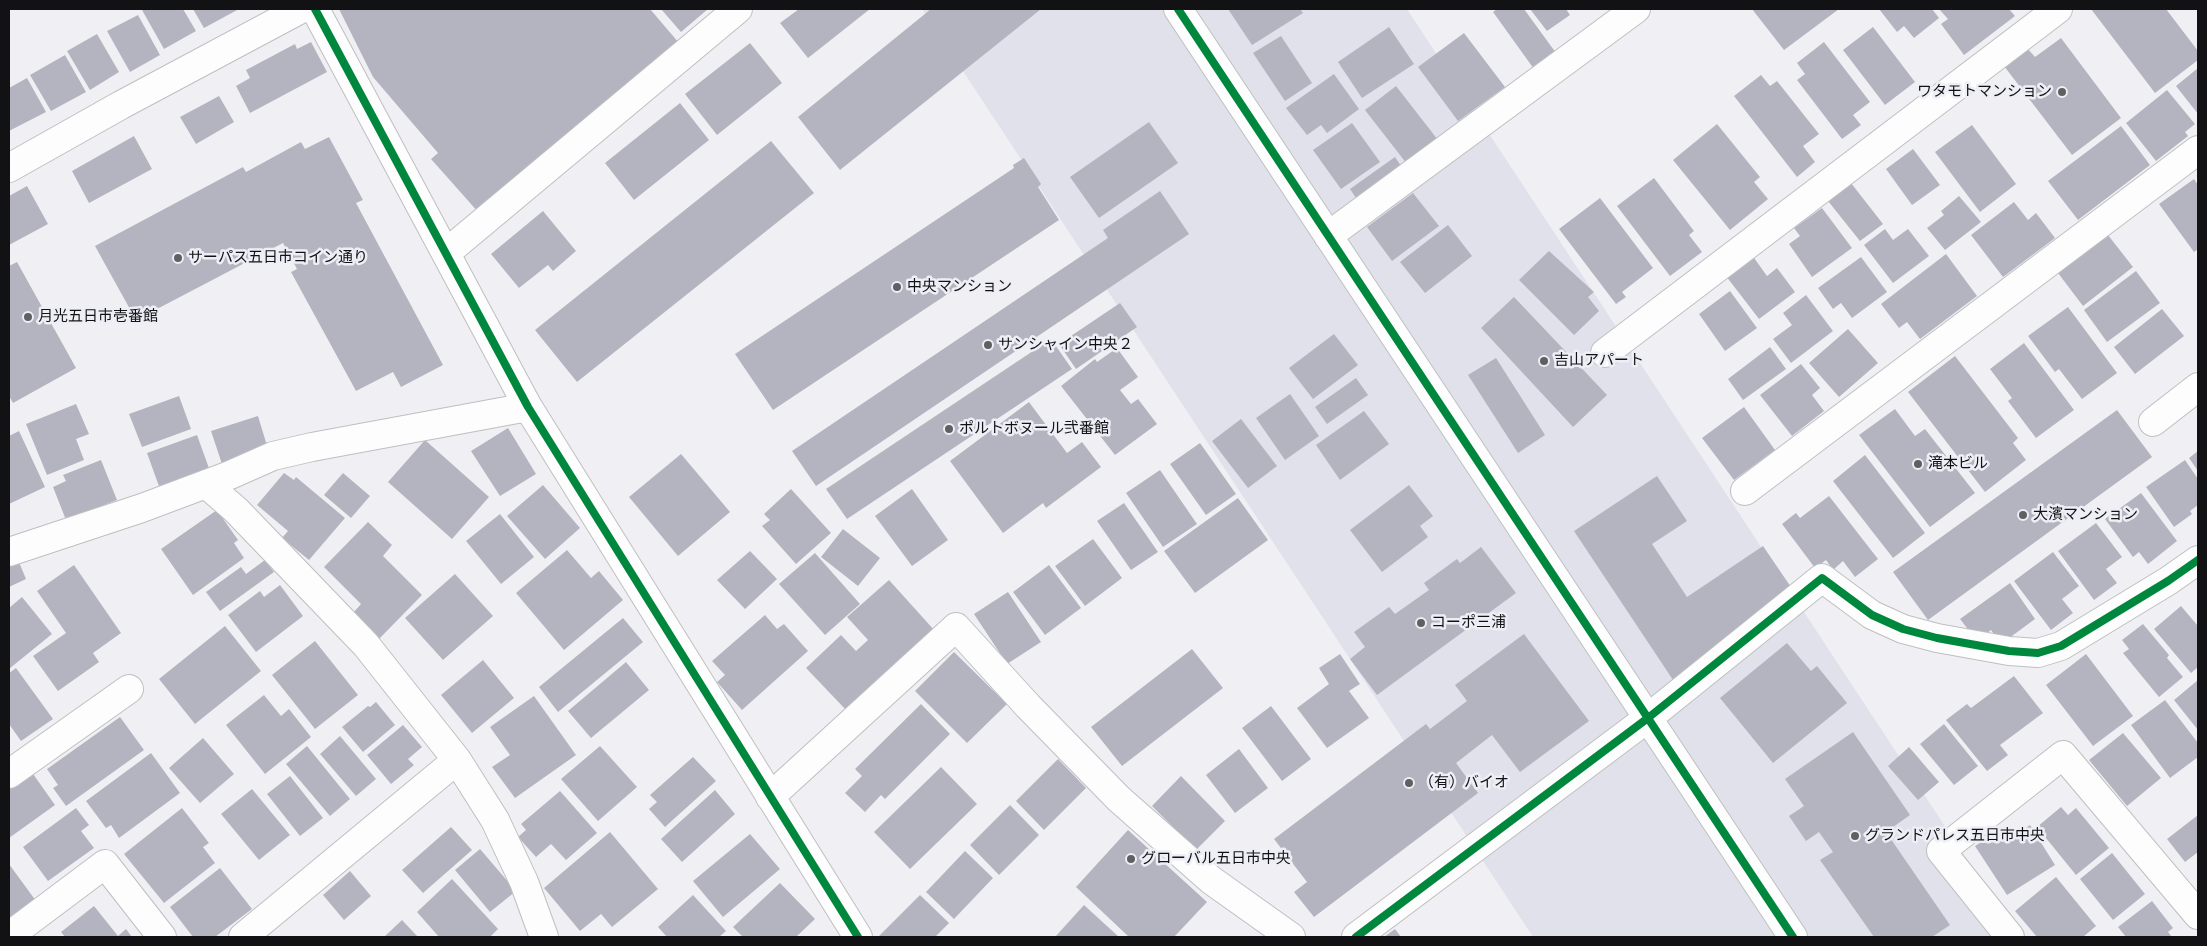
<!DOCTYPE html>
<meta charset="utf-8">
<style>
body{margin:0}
#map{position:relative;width:2207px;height:946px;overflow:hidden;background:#f0f0f4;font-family:Helvetica,sans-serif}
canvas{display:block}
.frame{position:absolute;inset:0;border:10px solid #121214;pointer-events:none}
</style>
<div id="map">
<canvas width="2207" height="946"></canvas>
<div class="frame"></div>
</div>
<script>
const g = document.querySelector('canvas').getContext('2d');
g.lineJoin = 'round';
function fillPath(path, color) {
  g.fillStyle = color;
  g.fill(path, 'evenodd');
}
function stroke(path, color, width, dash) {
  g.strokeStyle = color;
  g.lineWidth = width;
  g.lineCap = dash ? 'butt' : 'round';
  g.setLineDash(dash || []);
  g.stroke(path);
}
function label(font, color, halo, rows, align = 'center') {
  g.font = font + ' Helvetica,"Noto Sans JP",sans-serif';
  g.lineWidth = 5;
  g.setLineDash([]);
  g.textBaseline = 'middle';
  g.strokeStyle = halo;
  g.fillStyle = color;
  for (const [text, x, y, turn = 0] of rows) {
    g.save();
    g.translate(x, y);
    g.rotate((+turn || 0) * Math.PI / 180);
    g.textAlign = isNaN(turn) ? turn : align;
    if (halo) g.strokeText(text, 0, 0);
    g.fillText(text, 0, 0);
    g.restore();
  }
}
fillPath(new Path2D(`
 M922 9H1407L2018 937H1533Z`), '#e1e1ec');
fillPath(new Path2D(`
 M144 9H183L196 31 164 49 142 10Z
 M193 9H239L204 28Z
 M339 9H650L679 43 479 213 431 159 438 153 373 77Z
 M661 9H708L681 32Z
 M799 9H870L808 58 780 23Z
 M931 9H1041L840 170 798 117Z
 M1228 9H1300L1303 13 1252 45Z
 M1497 9H1524L1556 53 1534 69 1493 12Z
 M1530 9H1566L1570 15 1547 31Z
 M1752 9H1839L1784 50Z
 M1879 9H1932L1939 18 1914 38 1904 26 1897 32Z
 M1939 9H2009L2015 16 1964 55 1941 24 1948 19Z
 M2091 9H2166L2198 51V60L2155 93Z
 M138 15 160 55 130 72 107 31Z
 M1389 27 1414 64 1362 98 1338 62Z
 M1873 27 1915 82 1885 105 1843 50Z
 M1464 33 1505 87 1458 121 1418 67Z
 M97 34 119 72 90 90 67 51Z
 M1281 36 1312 83 1285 101 1253 53Z
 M2061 38 2121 118 2072 155 2004 66 2027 48 2035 57Z
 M311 42 327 72 250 113 236 86 250 78 246 70 295 44 297 49Z
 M1824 42 1870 102 1853 115 1861 125 1842 139 1797 80 1805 74 1797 63Z
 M750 43 782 83 717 135 685 94Z
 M65 55 86 92 51 111 30 75Z
 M2198 68V114L2176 86Z
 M1334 74 1359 109 1327 133 1321 125 1307 135 1286 108Z
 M1761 75 1770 86 1777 81 1819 134 1803 146 1815 162 1797 177 1734 96Z
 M27 78 46 112 9 131V88Z
 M1396 86 1438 140 1407 164 1365 110Z
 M2167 90 2195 124 2185 132 2188 136 2156 161 2126 123Z
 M219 96 234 122 196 144 180 117Z
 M680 103 709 140 634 200 605 163Z
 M1149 122 1178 163 1099 218 1070 177Z
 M1352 123 1380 162 1341 189 1313 150Z
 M1717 124 1760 177 1754 182 1768 199 1730 230 1673 160Z
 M1972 125 2016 184 1980 212 1935 152Z
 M2121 126 2150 165 2078 220 2048 181Z
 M134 136 152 169 89 203 72 171Z
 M329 137 363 200 356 203 443 365 401 387 393 372 356 391 291 272 297 269 283 243 136 320 95 246 243 167 246 172 301 142 305 149Z
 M771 141 814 193 577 382 535 330Z
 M1913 149 1940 185 1912 205 1886 169Z
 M1395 157 1403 169 1358 201 1350 189Z
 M1024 158 1041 184 1038 187 1059 220 773 410 735 354 1014 168 1013 165Z
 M1654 178 1694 231 1689 235 1702 252 1670 276 1617 206Z
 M2194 179 2198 185V249L2194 252 2159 204Z
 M1851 183 1883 224 1860 241 1828 201Z
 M27 186 48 224 9 245V196Z
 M1160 191 1189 234 816 486 792 451 1108 238 1103 230Z
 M1413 193 1439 226 1392 261 1367 227Z
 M1959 196 1981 222 1945 250 1927 228 1944 215 1941 211Z
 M1600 198 1653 268 1622 292 1626 297 1616 304 1559 229Z
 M2014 202 2028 220 2036 213 2055 238 2003 277 1971 235Z
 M1822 208 1852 248 1812 277 1789 244 1800 236 1794 228Z
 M543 211 576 251 553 271 548 265 519 288 491 254Z
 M1448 225 1472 256 1425 293 1400 262Z
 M1885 229 1893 240 1908 229 1929 256 1893 283 1864 245Z
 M2108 235 2133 267 2083 306 2058 273Z
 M1549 251 1594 292 1588 297 1599 311 1574 335 1519 280Z
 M1946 254 1977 296 1920 339 1907 322 1899 328 1881 304Z
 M1752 255 1767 276 1777 268 1795 292 1759 319 1726 276Z
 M1861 257 1887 292 1852 318 1841 303 1833 309 1818 288Z
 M17 262 76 368 13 403 9 396V266Z
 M2136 271 2160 303 2107 342 2084 310Z
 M1730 291 1757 328 1725 351 1699 314Z
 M1806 295 1833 331 1791 363 1773 339 1792 325 1783 313Z
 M1514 297 1607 395 1573 427 1481 328Z
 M1120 303 1137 327 1076 369 1059 344Z
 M2068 307 2117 373 2082 399 2059 369 2055 372 2028 336Z
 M2162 309 2184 336 2135 374 2114 347Z
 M1848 329 1878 363 1839 397 1809 363Z
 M1334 334 1358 365 1313 399 1289 368Z
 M1051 339 1072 369 847 519 826 489Z
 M2024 343 2074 410 2036 438 2008 401 2012 398 1990 369Z
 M1770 347 1786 369 1743 400 1728 379Z
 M1117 348 1138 377 1120 390 1131 404 1138 399 1157 424 1115 455 1061 386 1095 359 1097 362Z
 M1955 356 2018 438 2013 443 2026 460 1985 492 1908 392Z
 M1496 358 1545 435 1518 453 1468 375Z
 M1801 364 1820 388 1812 395 1824 411 1792 436 1760 395Z
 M1356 378 1368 395 1327 424 1315 407Z
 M1290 394 1319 436 1285 460 1256 418Z
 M179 396 191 429 142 447 129 414Z
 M1029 402 1067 453 1082 442 1101 467 1046 508 1043 503 1003 533 950 461Z
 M76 404 89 434 76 439 84 460 47 475 26 424Z
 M1744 407 1775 450 1734 480 1702 438Z
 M1895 409 1915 436 1925 429 1975 493 1930 527 1859 435Z
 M2117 410 2152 457 1928 620 1893 572Z
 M1364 411 1389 444 1340 480 1316 445Z
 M258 416 268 449 222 464 211 431Z
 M1241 419 1277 466 1248 488 1212 441Z
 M508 428 536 474 500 496 471 451Z
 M19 431 45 487 9 504V436Z
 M197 435 210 471 160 489 147 453Z
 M425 440 489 497 452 539 388 482Z
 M1200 443 1236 494 1206 515 1170 464Z
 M2198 451V471L2189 458Z
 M681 454 730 512 678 556 629 497Z
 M1865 455 1925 533 1893 558 1833 481Z
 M101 460 117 500 66 520 53 487 66 481 63 475Z
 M2185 460 2198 479V505L2190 511 2192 514 2174 527 2146 487Z
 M1160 470 1197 524 1163 547 1126 493Z
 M284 473 294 480 296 477 345 518 309 560 282 538 288 531 257 505Z
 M343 473 370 496 351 518 324 495Z
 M1657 476 1687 521 1652 544 1687 597 1763 546 1793 590 1677 686 1574 531Z
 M543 485 580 528 545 559 507 516Z
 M1409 485 1433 516 1420 526 1428 537 1382 572 1350 530Z
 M791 489 831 533 796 564 762 526 770 520 764 514Z
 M912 489 948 540 912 566 875 516Z
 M2141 493 2177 541 2148 564 2139 552 2133 557 2105 519Z
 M1829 496 1878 559 1855 577 1843 561 1833 570 1826 560 1815 568 1782 524 1796 513 1800 518Z
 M1238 498 1268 540 1195 593 1164 551Z
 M1124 503 1158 552 1131 570 1097 521Z
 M217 510 238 540 234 543 244 558 193 595 161 549Z
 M500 514 534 557 501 584 466 541Z
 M368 522 392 545 383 556 422 595 379 639 353 613 361 604 324 567Z
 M2096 523 2122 557 2106 569 2117 583 2094 600 2058 551Z
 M843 529 880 558 858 586 821 557Z
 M1093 539 1122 578 1085 606 1055 566Z
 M1481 547 1516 593 1377 695 1350 659 1365 647 1354 632 1389 607 1395 614 1429 590 1424 583 1457 559 1460 563Z
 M567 550 591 578 599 571 623 600 564 650 516 593Z
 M750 551 777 579 745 609 717 580Z
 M2053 552 2079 586 2062 599 2073 613 2051 630 2014 581Z
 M815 553 860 604 825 635 779 584Z
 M16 555 26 579 9 587V558Z
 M265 560 274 572 220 611 206 592 241 567 246 574Z
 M74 565 121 633 93 653 99 662 58 691 33 656 66 633 37 591Z
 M1049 565 1081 608 1045 635 1013 592Z
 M455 574 493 616 443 660 405 618Z
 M889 580 935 631 847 711 806 668 841 635 856 651 868 640 847 617Z
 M2010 583 2035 619 2001 644 1991 630 1977 641 1960 619Z
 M280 585 303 616 256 652 228 615 260 591 264 597Z
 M1008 592 1041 642 1007 664 974 614Z
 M22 597 52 634 9 669V608Z
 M2181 606 2198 626V667L2191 673 2154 629Z
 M765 615 777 629 784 624 808 651 742 710 717 682 725 675 712 661Z
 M623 618 643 642 558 712 539 687Z
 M2143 624 2169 655 2167 658 2183 677 2159 697 2123 653 2129 649 2122 640Z
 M225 626 261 671 195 724 159 679Z
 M1524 634 1589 721 1520 772 1492 735 1456 763 1478 793 1314 917 1294 892 1307 882 1274 839 1426 724 1430 729 1467 701 1455 685Z
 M315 641 358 695 315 729 272 675Z
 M1787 643 1811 671 1817 666 1847 703 1773 763 1720 698Z
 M1192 649 1223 688 1122 766 1091 727Z
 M954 652 1007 704 967 743 915 691Z
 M1340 654 1360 684 1349 691 1369 718 1327 748 1297 708 1329 684 1319 668Z
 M2086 654 2133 716 2093 746 2046 685Z
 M483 660 514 698 472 733 441 695Z
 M626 662 649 690 591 738 568 711Z
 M16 668 53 719 21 741 9 724V673Z
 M2014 676 2043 713 2000 745 2008 755 1987 771 1946 720 1967 704 1971 708Z
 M2198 680V730L2174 700Z
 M264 695 281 716 289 709 311 737 265 774 226 725Z
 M534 696 576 755 515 798 492 767 510 755 490 727Z
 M2165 700 2198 743V757L2170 778 2131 725Z
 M376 702 395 725 363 752 342 727 368 706 370 707Z
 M921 704 950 734 885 799 881 795 865 812 845 793 862 776 855 769Z
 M1271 706 1311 759 1282 781 1242 728Z
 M120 717 144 750 66 806 53 788 58 785 47 769Z
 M1944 724 1978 766 1954 785 1920 744Z
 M403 725 422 747 408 759 414 765 391 784 367 755Z
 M1853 732 1910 815 1886 832 1950 925 1932 937H1874L1820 860 1833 852 1819 832 1806 841 1789 816 1804 806 1785 779Z
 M2123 733 2161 778 2127 806 2089 760Z
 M340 736 376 779 356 796 320 754Z
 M203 738 234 774 200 803 169 768Z
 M307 746 350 799 330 816 286 764Z
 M600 746 637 787 598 821 561 779Z
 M1909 747 1939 782 1918 800 1888 766Z
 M1239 749 1268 788 1235 813 1206 775Z
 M151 753 180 793 119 838 111 825 106 828 86 801Z
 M693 757 716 781 665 827 649 809 657 802 650 795Z
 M1058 759 1086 788 1044 830 1016 801Z
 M941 767 977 804 910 869 874 832Z
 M31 771 55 805 9 838V787Z
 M290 776 323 818 300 836 267 794Z
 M1181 776 1225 821 1196 850 1152 806Z
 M252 789 290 835 259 860 221 814Z
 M715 790 735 814 682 862 661 839Z
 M560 791 597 833 566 860 551 844 536 857 518 837 526 830 521 824Z
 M1010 805 1039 835 999 875 970 845Z
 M2061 807 2068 815 2076 808 2109 848 2076 875 2037 827Z
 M76 808 89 825 81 831 94 848 48 881 23 847Z
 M182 808 209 843 203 847 215 863 164 903 124 854Z
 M2198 815V852L2185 862 2167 839Z
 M2030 825 2055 865 2007 895 1975 846 2004 828 2010 838Z
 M451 827 472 850 423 893 402 870Z
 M1128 830 1207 902 1174 937H1129L1076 887Z
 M610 832 658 889 612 927 601 914 580 931 544 888Z
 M750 834 780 869 723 917 693 881Z
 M480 849 516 891 490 912 455 870Z
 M965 851 993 878 954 919 926 892Z
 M2112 853 2145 894 2113 920 2080 879Z
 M9 864 36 901 9 921Z
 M220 868 252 909 215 937H193L170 907Z
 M350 871 371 896 344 920 323 895Z
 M2056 877 2096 926 2083 937H2037L2015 911Z
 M452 879 498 929 490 937H439L417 912Z
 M780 883 815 919 796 937H743L733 927Z
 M693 895 726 931 719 937H667L658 927Z
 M920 895 949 923 935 937H878Z
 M2152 901 2173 928 2168 932 2172 937H2126L2118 927Z
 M1084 905 1119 937H1055Z
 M94 906 118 936 126 929 132 937H65L61 932Z
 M402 920 418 937H384Z
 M1395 929 1401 937H1384Z`), '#b4b4c0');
const minor = new Path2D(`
 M315 9 528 407 858 937
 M1178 9 1793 937
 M9 168 121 105 301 9
 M1328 236 1636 9
 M446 253 738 9
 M1605 353 2058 9
 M2153 422 2198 387
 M206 484 236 510 366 645 457 760 243 937
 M1745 491 2198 150
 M9 552 142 508 230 475 273 456 312 447 528 407
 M457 760 495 820 524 882 544 937
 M9 774 129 689
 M770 797 956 627 1028 706 1119 799 1211 880 1291 937
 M9 936 105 864 162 937
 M1356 937 1648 718 1822 578 1872 615 1903 629 1937 638 2009 651 2038 653 2061 646 2168 581 2198 560
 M2010 937 1941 851 2063 755 2198 915`);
stroke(minor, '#bfbfc2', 30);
stroke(minor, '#fdfdfd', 28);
stroke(new Path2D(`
 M315 9 528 407 858 937
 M1178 9 1793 937
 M1356 937 1648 718 1822 578 1872 615 1903 629 1937 638 2009 651 2038 653 2061 646 2168 581 2198 560`), '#00873e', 8);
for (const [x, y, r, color] of [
 [2062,92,5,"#606062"],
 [178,258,5,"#606062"],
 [897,287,5,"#606062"],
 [28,317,5,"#606062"],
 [988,345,5,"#606062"],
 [1544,361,5,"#606062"],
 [949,429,5,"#606062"],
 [1918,464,5,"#606062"],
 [2023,515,5,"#606062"],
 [1421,623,5,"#606062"],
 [1409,783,5,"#606062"],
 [1855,836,5,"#606062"],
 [1131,859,5,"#606062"]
]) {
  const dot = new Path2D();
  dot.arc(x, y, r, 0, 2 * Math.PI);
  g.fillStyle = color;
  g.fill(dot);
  stroke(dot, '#eeeef6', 2);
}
label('15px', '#121214', '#eeeef6', [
 ["ワタモトマンション",2052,92,"right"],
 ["サーパス五日市コイン通り",188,258],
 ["中央マンション",907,287],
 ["月光五日市壱番館",38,317],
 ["サンシャイン中央２",998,345],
 ["吉山アパート",1554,361],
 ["ポルトボヌール弐番館",959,429],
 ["滝本ビル",1928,464],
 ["大濱マンション",2033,515],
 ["コーポ三浦",1431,623],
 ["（有）バイオ",1419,783],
 ["グランドパレス五日市中央",1865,836],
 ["グローバル五日市中央",1141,859]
], 'left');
</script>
